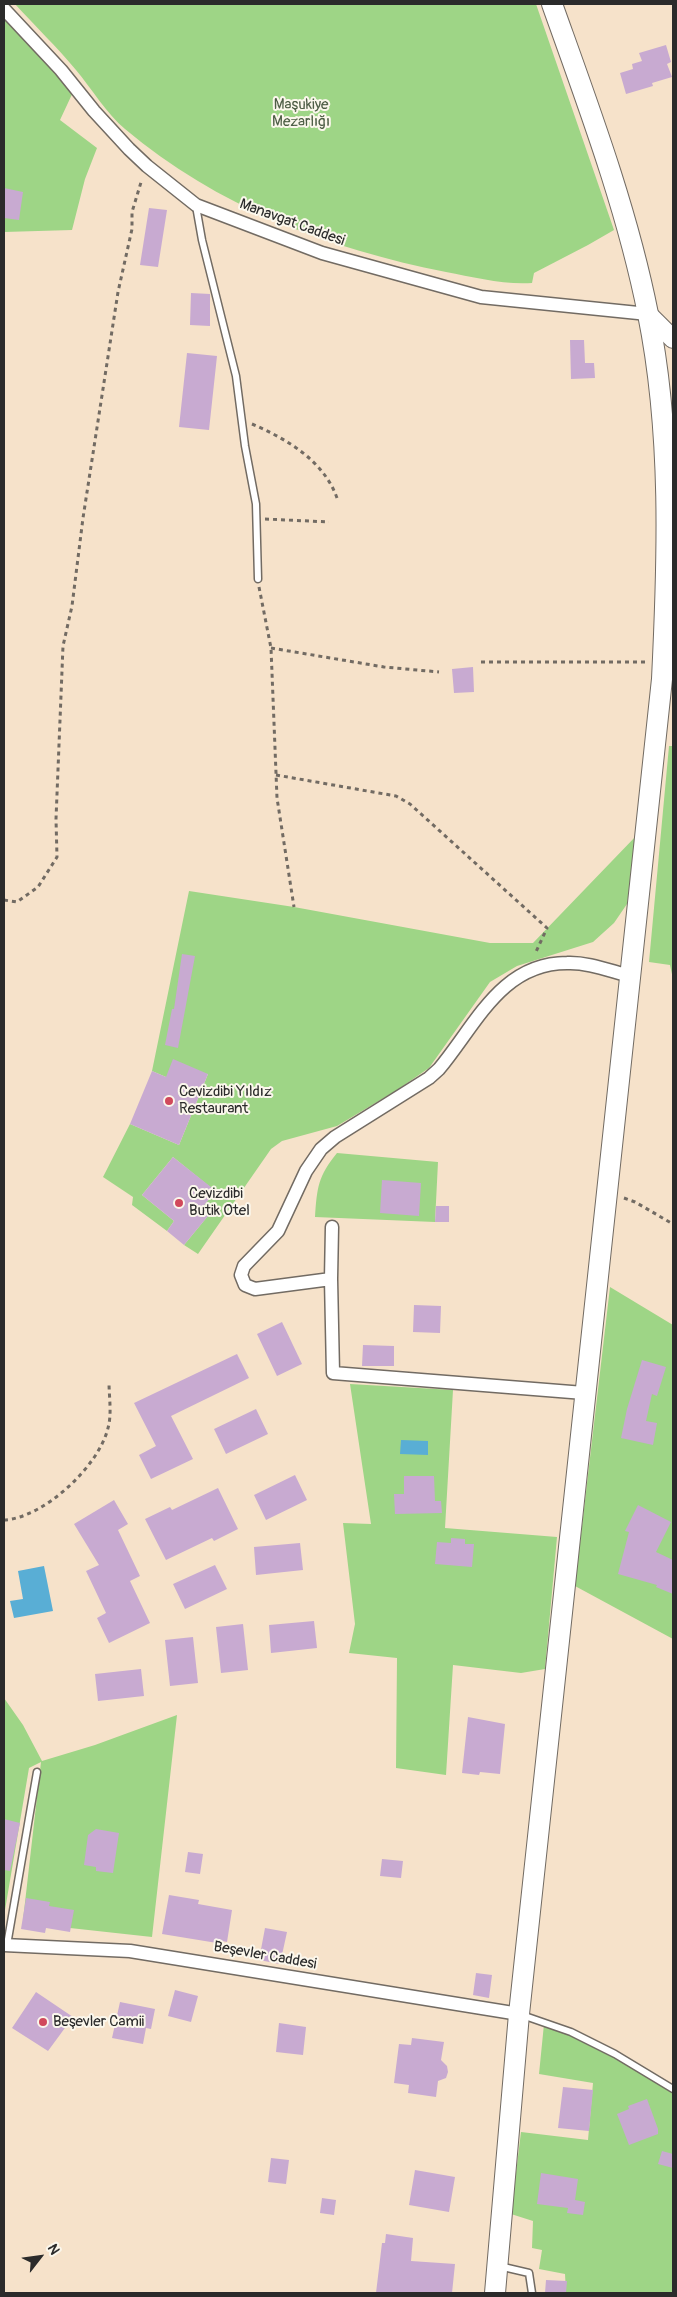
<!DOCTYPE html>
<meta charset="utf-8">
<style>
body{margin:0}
#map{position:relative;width:677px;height:2297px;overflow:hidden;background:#f6e2ca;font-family:Pangolin,sans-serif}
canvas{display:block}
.frame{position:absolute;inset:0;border:5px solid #2b2b2b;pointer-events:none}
.north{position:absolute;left:15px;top:2232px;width:50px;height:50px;-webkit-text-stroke:4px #fbf7ec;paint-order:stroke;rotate:60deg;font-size:14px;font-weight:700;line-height:20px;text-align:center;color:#2b2b2b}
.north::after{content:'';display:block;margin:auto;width:18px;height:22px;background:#2b2b2b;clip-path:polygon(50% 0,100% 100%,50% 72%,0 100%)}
</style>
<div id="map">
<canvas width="677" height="2297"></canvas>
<div class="frame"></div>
<div class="north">N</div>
</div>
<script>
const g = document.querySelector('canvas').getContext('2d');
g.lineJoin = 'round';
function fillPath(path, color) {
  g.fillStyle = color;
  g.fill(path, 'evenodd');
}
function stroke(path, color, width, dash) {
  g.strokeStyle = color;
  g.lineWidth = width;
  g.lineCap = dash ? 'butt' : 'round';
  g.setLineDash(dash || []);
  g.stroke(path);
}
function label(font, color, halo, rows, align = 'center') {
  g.font = font + ' Pangolin,sans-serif';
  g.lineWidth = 4;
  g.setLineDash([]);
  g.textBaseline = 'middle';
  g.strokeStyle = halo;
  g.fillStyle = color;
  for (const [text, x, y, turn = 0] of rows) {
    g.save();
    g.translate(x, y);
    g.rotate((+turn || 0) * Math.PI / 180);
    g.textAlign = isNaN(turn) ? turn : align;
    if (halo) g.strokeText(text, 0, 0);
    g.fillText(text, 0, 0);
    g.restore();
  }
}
fillPath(new Path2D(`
 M15 4H536L614 230 588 245 534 273 532 283C504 285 473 277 446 272 329 249 216 206 125 129 107 114 91 88 76 70 57 47 35 26 15 4Z
 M4 18 74 90 60 120 97 148 85 179 72 230 4 232Z
 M669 746H673V979L670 965 649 962Z
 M637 835 627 904 614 923 593 942 517 966 490 982 429 1068 397 1090 337 1126 282 1141 271 1149 198 1254 184 1245 207 1217 200 1210 215 1191 173 1157 142 1195 174 1221 167 1231 132 1205 133 1197 103 1177 130 1124 179 1145 208 1074 166 1077 152 1071 189 891 294 907 490 943H533Z
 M337 1153 438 1162 435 1222 315 1217C317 1188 318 1176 337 1153Z
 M610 1287 673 1325V1639L575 1586Z
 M350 1384 453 1390 445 1528 557 1537 545 1669 521 1673 453 1665 446 1775 396 1768 397 1658 349 1653 355 1624 343 1523 371 1524Z
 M4 1698 23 1725 42 1761 95 1745 177 1715 152 1937 70 1928 23 1920 41 1762 29 1768 4 1916Z
 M544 2024 571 2032 673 2089V2293H566L565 2274 539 2269 542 2250 532 2248 533 2221 511 2214 521 2132 588 2140 593 2083 539 2074Z`), '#9ed586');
fillPath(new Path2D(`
 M401 1440 428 1441V1455L400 1454Z
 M44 1566 53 1611 14 1618 10 1601 23 1599 18 1571Z`), '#59aed5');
fillPath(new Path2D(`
 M666 45 671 62 667 64 672 77 652 83 653 86 626 94 620 73 633 69 632 64 642 61 639 53Z
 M4 188 23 192 19 220 4 218Z
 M149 208 167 210 158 267 140 265Z
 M191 293 210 294V326L190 325Z
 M570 340H584L585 363H594L595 378 571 379Z
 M187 353 217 356 209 430 179 427Z
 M473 667 474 692 454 693 452 669Z
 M182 954 195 956 178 1048 165 1045 172 1009H174Z
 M173 1059 208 1074 179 1145 130 1124 152 1071 166 1077Z
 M173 1157 216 1191 200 1210 208 1216 184 1245 167 1231 174 1221 142 1195Z
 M382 1180 421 1183 419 1216 380 1213Z
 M436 1206H449V1222H435Z
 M414 1305 441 1306 440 1333 413 1332Z
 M282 1322 302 1364 277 1376 257 1334Z
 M363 1345 394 1346V1366H362Z
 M237 1354 249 1378 171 1416 193 1459 151 1479 139 1455 156 1446 134 1403Z
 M642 1360 666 1367 657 1396 652 1394 646 1421 657 1423 653 1445 621 1438 627 1409Z
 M256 1409 268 1434 226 1454 214 1429Z
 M295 1475 307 1500 266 1520 254 1495Z
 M404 1476H434L435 1501H441L442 1513 395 1514 394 1494H404Z
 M218 1488 238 1529 214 1541 212 1538 166 1560 145 1519 170 1507 172 1510Z
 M114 1500 128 1524 118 1530 140 1576 130 1581 150 1623 109 1643 97 1618 106 1613 86 1571 99 1565 74 1524Z
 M638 1505 671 1522 656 1552 673 1560V1594L656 1587 657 1585 618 1574 629 1532 625 1531Z
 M451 1538 465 1539V1544H474L472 1567 435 1564 437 1542 451 1543Z
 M300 1543 303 1570 256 1575 254 1547Z
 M215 1565 227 1589 185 1609 173 1584Z
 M314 1621 317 1648 271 1653 269 1625Z
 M243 1624 248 1670 221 1673 216 1627Z
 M193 1637 198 1683 170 1686 165 1640Z
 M141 1669 144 1696 98 1701 95 1674Z
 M468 1717 505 1724 500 1774 480 1772 479 1775 462 1773Z
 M4 1819 20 1823 10 1871 4 1870Z
 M96 1829 119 1833 113 1873 96 1871V1867L84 1865 88 1835Z
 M188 1852 203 1854 200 1874 185 1872Z
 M382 1859 403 1861 401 1878 380 1876Z
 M169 1895 199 1900 198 1904 232 1910 227 1942 218 1940 217 1943 162 1934Z
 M26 1898 50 1902 49 1906 74 1910 70 1932 46 1928 45 1933 21 1929Z
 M265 1928 287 1932 280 1964 259 1960Z
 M476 1973 492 1975 489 1998 473 1995Z
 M175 1990 198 1996 191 2022 168 2016Z
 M36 1992 73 2017 48 2051 12 2028Z
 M120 2002 155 2009 151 2029 146 2028 143 2044 112 2038Z
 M279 2023 306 2027 303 2055 276 2052Z
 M412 2038 444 2042 441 2060 447 2066 448 2072 446 2078 438 2081 436 2097 408 2093 409 2085 394 2083 399 2044 411 2045Z
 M563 2087 593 2090 589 2131 558 2128Z
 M647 2099 658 2129V2134L629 2145 617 2114 629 2109 628 2106Z
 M662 2151 673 2154V2168L658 2164Z
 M271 2158 289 2160 286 2184 268 2182Z
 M415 2170 455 2177 449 2212 409 2205Z
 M541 2173 578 2179 575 2200 585 2202 583 2215 567 2213 568 2208 537 2204Z
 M322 2198 336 2200 334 2215 320 2213Z
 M386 2234 413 2238 411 2261 455 2264 452 2293H376L382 2243H385Z
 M546 2280 567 2281 566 2293H545Z`), '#c8aad1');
const lane = new Path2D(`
 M196 206 202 240 236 376 245 446 256 504 258 579
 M7 1945 37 1772
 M522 2015 571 2032 615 2054 673 2089
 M499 2266 529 2273 532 2293`);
const street = new Path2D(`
 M4 9 61 70 94 111 129 149 147 166 196 205 322 253 481 297 648 314
 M331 1279 332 1227
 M584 1393 333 1373 331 1279 255 1289 245 1285 241 1275 244 1266 278 1231 306 1171 321 1149 335 1137 429 1078 439 1069C476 1025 501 963 567 963 588 962 610 971 630 976
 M4 1945 130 1951 519 2014`);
const secondary = new Path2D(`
 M648 314 673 339`);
const primary = new Path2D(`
 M495 2293 519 2014 662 679C668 558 672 433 648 314 627 208 588 105 552 4`);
stroke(lane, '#726b63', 9);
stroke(street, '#726b63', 15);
stroke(secondary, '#726b63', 20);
stroke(primary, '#726b63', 22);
stroke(new Path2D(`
 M252 424C287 439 324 461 337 498
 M265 519 329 522
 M259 587 271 648 277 798 294 907
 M271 648 384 667 439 672
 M481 662H646
 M276 775 396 796 410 804 547 928 535 954
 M4 900 17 902 38 887 57 857 56 819 63 646 72 606 83 518 118 292 132 229V212L142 179
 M624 1198 635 1202 673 1224
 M4 1520C44 1518 99 1466 108 1428 112 1414 109 1397 109 1382`), '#726b63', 3, [4, 4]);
stroke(lane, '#fff', 6);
stroke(street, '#fff', 12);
stroke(secondary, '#fff', 18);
stroke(primary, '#fff', 20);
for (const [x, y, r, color] of [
 [169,1101,5,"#d1495b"],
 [179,1203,5,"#d1495b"],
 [43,2022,5,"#d1495b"]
]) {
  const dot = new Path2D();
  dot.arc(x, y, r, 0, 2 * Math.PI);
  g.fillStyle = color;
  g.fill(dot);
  stroke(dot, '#fbf7ec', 2);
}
label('15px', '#4e5e46', '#fbf7ec', [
 ["Maşukiye",301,105],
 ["Mezarlığı",301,122]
]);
label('15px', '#2b2b2b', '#fbf7ec', [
 ["Manavgat Caddesi",292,223,20],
 ["Beşevler Caddesi",265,1956,10]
]);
label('15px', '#2b2b2b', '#fbf7ec', [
 ["Cevizdibi Yıldız",179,1092],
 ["Restaurant",179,1109],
 ["Cevizdibi",189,1194],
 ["Butik Otel",189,1211],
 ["Beşevler Camii",53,2022]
], 'left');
</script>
